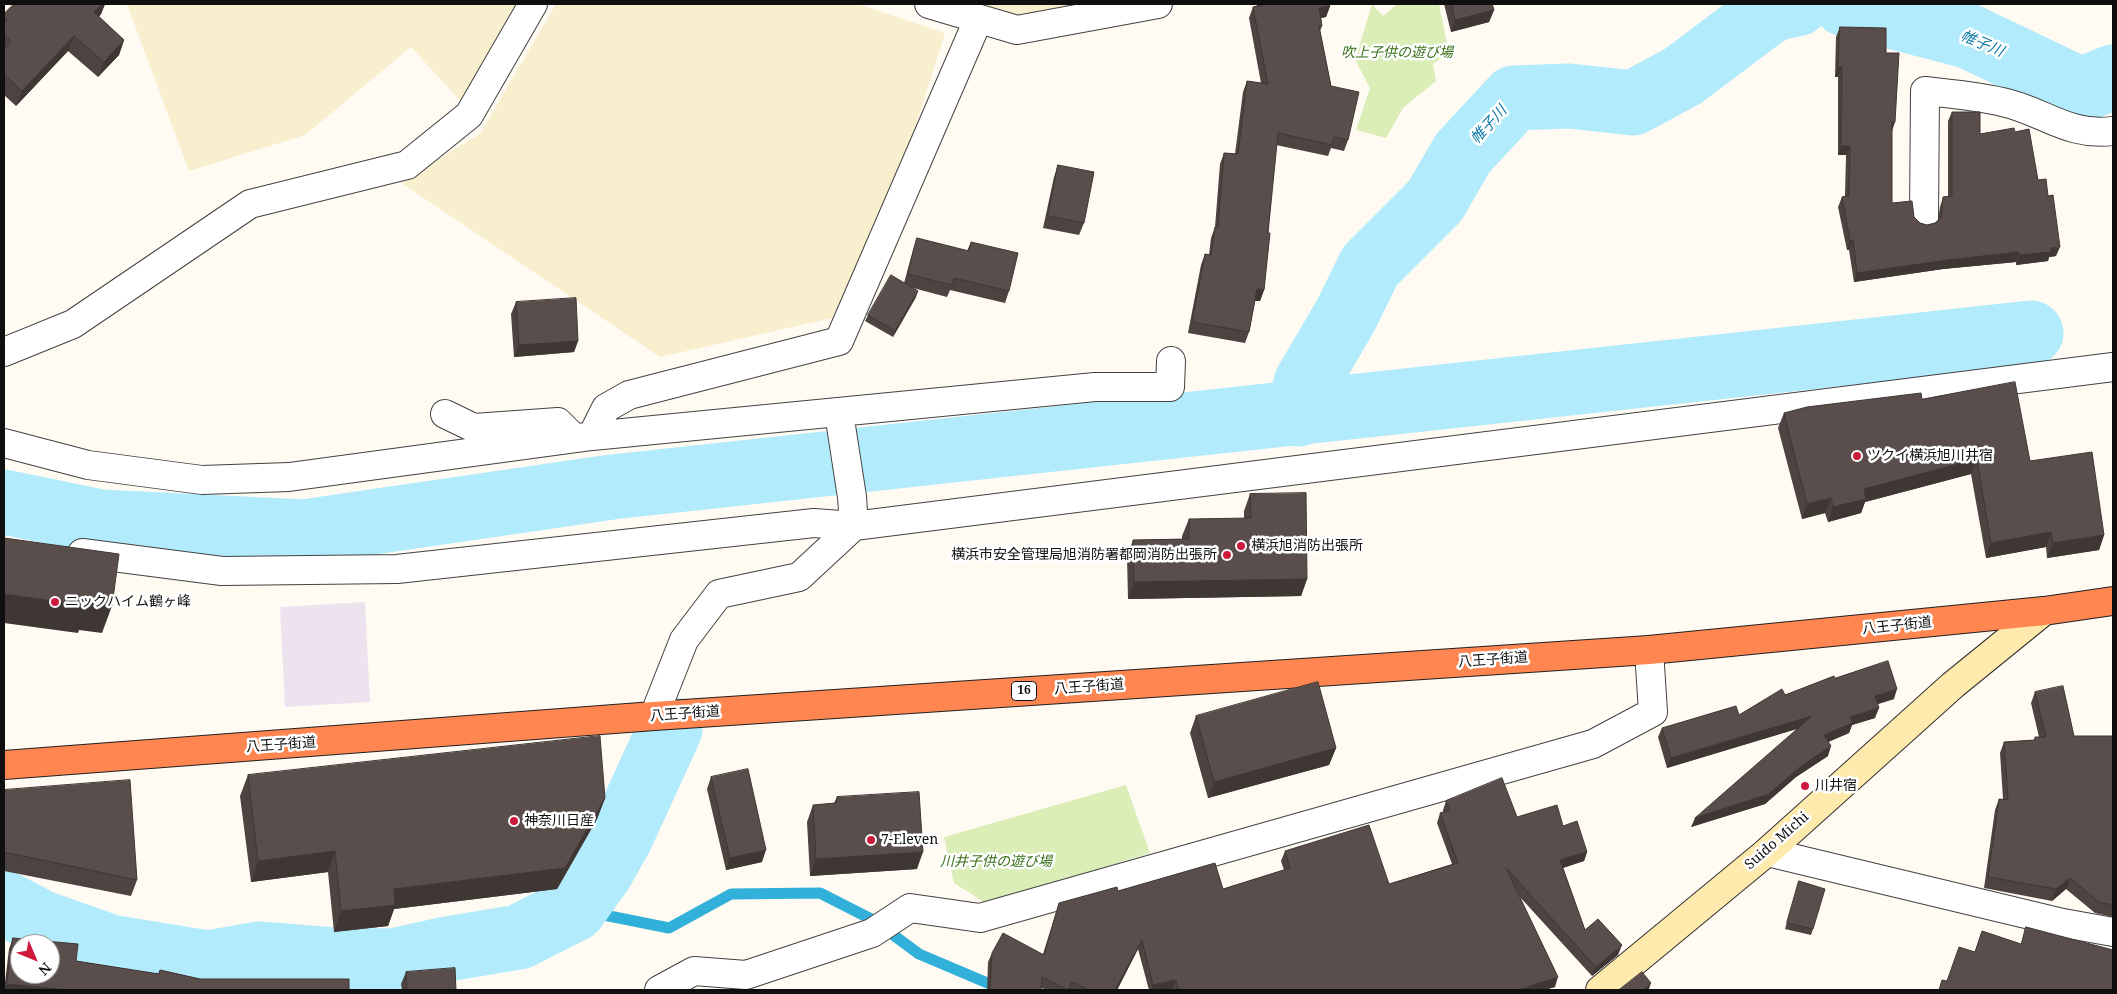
<!DOCTYPE html>
<meta charset="utf-8">
<style>
body{margin:0}
#map{position:relative;width:2117px;height:994px;overflow:hidden;background:#fffaf2;font-family:"Noto Serif",serif}
canvas{display:block}
.frame{position:absolute;inset:0;border:5px solid #0f0f0f;pointer-events:none}
.north{position:absolute;left:10px;top:934px;width:50px;height:50px;box-sizing:border-box;background:#fff;border:1px solid #9f9f9f;border-radius:50%;rotate:135deg;font-size:14px;font-weight:700;line-height:20px;text-align:center;color:#0f0f0f}
.north::after{content:'';display:block;margin:auto;width:18px;height:22px;background:#ce193c;clip-path:polygon(50% 0,100% 100%,50% 72%,0 100%)}
</style>
<div id="map">
<canvas width="2117" height="994"></canvas>
<div class="frame"></div>
<div class="north">N</div>
</div>
<script>
const g = document.querySelector('canvas').getContext('2d');
g.lineJoin = 'round';
function fillPath(path, color) {
  g.fillStyle = color;
  g.fill(path, 'evenodd');
}
function stroke(path, color, width, dash) {
  g.strokeStyle = color;
  g.lineWidth = width;
  g.lineCap = dash ? 'butt' : 'round';
  g.setLineDash(dash || []);
  g.stroke(path);
}
function label(font, color, halo, rows, align = 'center') {
  g.font = font + ' "Noto Serif","Noto Sans JP",serif';
  g.lineWidth = 5;
  g.setLineDash([]);
  g.textBaseline = 'middle';
  g.strokeStyle = halo;
  g.fillStyle = color;
  for (const [text, x, y, turn = 0] of rows) {
    g.save();
    g.translate(x, y);
    g.rotate((+turn || 0) * Math.PI / 180);
    g.textAlign = isNaN(turn) ? turn : align;
    if (halo) g.strokeText(text, 0, 0);
    g.fillText(text, 0, 0);
    g.restore();
  }
}
fillPath(new Path2D(`
 M365 602 370 702 285 707 280 607Z`), '#ece3ef');
fillPath(new Path2D(`
 M127 4H522L465 106 411 47 305 135 189 171Z
 M556 4H858L945 33 903 166 832 318 660 357 400 182 480 134Z
 M988 4H1115L1026 23 987 14Z`), '#f8efce');
fillPath(new Path2D(`
 M1372 4 1383 16 1397 4H1439L1449 53 1433 64 1436 81 1403 108 1386 138 1356 130 1370 88 1355 60Z
 M1126 785 1150 853 987 904 954 883 944 837Z`), '#dceeb7');
stroke(new Path2D(`
 M574 909 669 928 731 894 820 893 873 920 919 954 1004 990`), '#31b0da', 11);
stroke(new Path2D(`
 M1845 4 1968 36 2081 90 2113 77
 M1299 414 1306 383 1346 315 1370 266 1435 201 1463 153 1514 98 1569 96 1633 103 1683 76 1764 15 1777 8 1797 4
 M4 502 101 522 304 532 612 487 2031 333
 M4 903 42 923 110 947 208 963 259 954 334 960 393 961 447 949 519 937 574 909 602 870 621 836 670 729`), '#b1ebfc', 65);
const street = new Path2D(`
 M929 4 1017 30 1158 4
 M1924 219 1925 91C1951 94 1977 96 2002 102 2042 110 2068 137 2113 131
 M4 352 73 324 250 204 407 165 469 115 533 4
 M445 414 474 428 558 422 574 438
 M592 436 606 408 629 395 839 341 978 20
 M4 443 88 465 202 480 289 477 592 436 1095 387H1170L1171 361
 M82 553 222 571 397 569 814 523 854 526 2113 367
 M654 716 684 640 719 594 799 577 854 526 852 497 839 413
 M1767 852 2063 923 2113 932
 M659 990 694 971 746 975 872 933 910 908 980 918 1593 744 1653 712 1649 650`);
const secondary = new Path2D(`
 M1600 990 1767 852 1953 685 2044 611`);
const highway = new Path2D(`
 M4 765 654 716 1649 650 2044 611 2113 601`);
stroke(street, '#424242', 30);
stroke(secondary, '#313131', 30);
stroke(highway, '#202020', 30);
stroke(street, '#fff', 28);
stroke(secondary, '#ffeaad', 28);
stroke(highway, '#ff8650', 28);
fillPath(new Path2D(`
 M14 4H105L101 14 99 17 124 40 119 55 98 77 68 51 16 106 4 95V14Z
 M1256 4H1329L1330 6 1326 17 1321 18 1322 26 1320 31 1331 86 1348 140 1344 151 1331 148 1328 156 1276 145 1268 233 1264 290 1260 301H1255L1249 332 1245 343 1188 333 1201 265 1205 254 1209 255 1211 238 1215 227 1220 164 1224 153 1235 154 1243 92 1247 81 1261 83 1249 18 1253 7 1257 6Z
 M1444 4H1492L1494 10 1489 22 1451 32Z
 M1840 27 1886 53 1892 131V203L1914 217 1920 223 1927 225 1935 223 1938 220 1940 207 1943 197 1948 196V121L1952 112 1980 134 2015 132 2038 180 2056 256 2049 257 2048 261 2016 265V262L1943 269 1854 282 1849 250H1847L1838 207 1842 197 1845 196 1846 155H1838V77H1835L1836 37Z
 M1058 165 1084 223 1079 235 1043 228 1054 177Z
 M917 238 967 251 971 242 1009 291 1005 303 950 290 947 297 913 288 916 297 893 337 865 321 868 315 904 283 913 250Z
 M516 302 578 341 574 352 514 357 511 314Z
 M1922 399 2030 461 2104 535 2099 550 2047 558 2046 547 1986 558 1971 474 1865 502 1861 513 1828 522 1825 513 1802 519 1778 428 1784 413Z
 M1250 494 1307 579 1301 596 1128 599 1127 557 1133 540 1182 539V536L1189 519H1244V511Z
 M1835 678 1894 699 1877 704 1875 718 1852 725 1849 733 1828 742V756L1796 777 1765 804 1691 827 1797 729 1667 768 1658 737 1662 728 1739 715 1785 695Z
 M2035 692 2074 736H2113V917L2095 913 2066 889 2052 901 1984 888 1995 810 1999 799H2003L2000 753 2004 742 2034 740 2035 737H2039L2031 703Z
 M1196 716 1336 748 1329 765 1208 798 1190 733Z
 M248 775 605 798 597 819 557 889 394 909 388 926 334 932 328 872 251 882 240 796Z
 M711 777 762 862 726 870 707 789Z
 M4 790 137 880 131 896 4 871Z
 M837 797 917 869 810 876 807 822 813 805 834 803Z
 M1446 801 1517 817 1563 826 1587 852 1584 861 1563 868 1585 930 1618 955 1592 976 1519 896 1555 987 1544 990H1172V989L1168 990H1149L1138 949 1117 990H1046L1042 988 1041 990H987L988 962 992 953 1043 954 1059 903 1118 891 1223 889 1284 870 1281 861 1285 851 1389 884 1452 864 1437 823 1440 813 1443 812V810Z
 M1799 881 1813 929 1811 935 1785 929Z
 M13 938 76 961 158 974 160 970 200 979 349 990H4L9 949Z
 M406 972 456 990H402L401 984Z`), '#4d4340');
fillPath(new Path2D(`
 M102 4H105L101 14 88 28 94 12Z
 M1330 6 1326 17 1315 19 1319 8Z
 M1494 10 1489 22 1451 32 1455 20Z
 M74 36 68 51 16 106 22 91Z
 M124 40 119 55 98 77 104 62Z
 M1838 67H1842L1838 77H1835Z
 M1892 122H1895L1892 131Z
 M1841 146H1850L1846 155H1838Z
 M1853 240 1849 250H1847L1850 241Z
 M2060 247 2056 256 2049 257 2048 261 2016 265 2020 255Z
 M2019 252 2016 262 1943 269 1854 282 1857 273 1947 260Z
 M1257 289 1264 290 1260 301 1253 300Z
 M918 291 916 297 893 337 895 331Z
 M578 341 574 352 514 357 519 345Z
 M1977 459 1971 474 1865 502 1861 513 1828 522 1833 507 1864 489Z
 M1831 498 1825 513 1802 519 1807 504Z
 M2051 532 2046 547 1986 558 1991 543Z
 M2104 535 2099 550 2047 558 2053 543Z
 M1307 579 1301 596 1128 599 1134 582Z
 M4 594 89 603 112 606 102 633 79 630 78 633 4 623Z
 M1897 689 1894 699 1872 706 1875 696Z
 M1879 708 1875 718 1852 725 1849 733 1821 745 1824 735 1850 717Z
 M1812 716 1809 725 1667 768 1671 758Z
 M1831 746 1828 756 1796 777 1765 804 1691 827 1695 818 1800 767Z
 M1336 748 1329 765 1208 798 1214 782Z
 M605 798 597 819 557 889 394 909 388 926 334 932 341 911Z
 M766 850 762 862 726 870 730 858Z
 M335 851 328 872 251 882 258 861Z
 M923 852 917 869 810 876 816 859Z
 M1587 852 1584 861 1556 870 1560 860Z
 M2070 878 2066 889 2052 901 2056 889Z
 M1142 940 1138 949 1117 990H1115Z
 M1622 945 1618 955 1592 976 1596 967Z
 M1558 977 1555 987 1544 990H1521V989Z
 M1176 980 1172 989 1168 990H1151L1153 985Z
 M1651 983 1649 989 1647 990H1643Z
 M7 984 67 990H5Z`), '#3e3734');
const building = new Path2D(`
 M14 4H102L94 12 124 40 104 62 74 36 22 91 4 74V49L11 41 4 34V23L7 19 4 16V14Z
 M1263 4H1329L1330 6 1319 8 1322 26H1319L1331 86 1359 92 1348 140 1334 137 1332 145 1278 133 1268 233H1270L1264 290 1257 289 1249 332 1192 322 1205 254 1211 255 1215 227H1218L1224 153 1238 154 1247 81 1268 84 1253 7 1263 5Z
 M1452 4H1492L1494 10 1455 20Z
 M1840 27 1886 28V53H1899L1895 122H1892V203L1912 201 1914 217 1920 223 1927 225 1935 223 1941 218 1943 197 1952 196V112H1980V134L2014 128 2015 132 2029 129 2038 180 2046 179 2048 196 2053 195 2060 247 2051 248V252L2020 255 2019 252 1947 260 1857 273 1853 240 1850 241 1842 197 1849 196 1850 146H1841L1842 67H1838Z
 M1058 165 1094 172 1084 223 1048 216Z
 M917 238 969 251 971 242 1018 253 1009 291 954 278 952 285 908 274Z
 M891 275 918 291 895 331 868 315Z
 M576 298 578 341 519 345 516 302Z
 M2015 382 2030 461 2092 452 2104 535 2053 543 2051 532 1991 543 1977 459 1864 489 1866 499 1833 507 1831 498 1807 504 1784 413 1807 407 1921 393 1922 399Z
 M1306 493 1307 579 1134 582 1133 540 1189 539V519L1251 518 1250 494Z
 M4 538 119 554 112 606 89 603 88 606 4 594Z
 M1888 661 1897 689 1875 696 1879 708 1850 717 1853 723 1824 735 1831 746 1800 767 1769 794 1695 818 1812 716 1671 758 1662 728 1736 706 1739 715 1782 689 1785 695 1834 676 1835 678Z
 M1318 682 1336 748 1214 782 1196 716Z
 M2063 686 2074 736H2113V905L2099 902 2070 878 2056 889 1988 877 1999 799 2008 800 2004 742 2035 740V737H2046L2035 692Z
 M600 736 605 798 565 868 394 889 395 905 341 911 335 851 258 861 248 775Z
 M748 769 766 850 730 858 711 777Z
 M1502 778 1517 817 1557 805 1563 826 1577 821 1587 852 1560 860 1585 930 1598 919 1622 945 1596 967 1506 868 1558 977 1521 989 1522 990H1179L1176 980 1153 985 1142 940 1115 990H1089L1072 982 1068 990 1042 977 1041 990H990L992 953 1003 933 1044 955 1059 903 1117 887 1118 891 1215 863 1223 889 1290 868 1285 851 1369 825 1389 884 1458 863 1440 813 1450 810 1446 801Z
 M130 780 137 880 4 852V790Z
 M919 792 923 852 816 859 813 805 836 803 837 797Z
 M1799 881 1825 889 1813 929 1787 923Z
 M2026 927 2113 950V990H1939L1942 980 1947 981 1959 947 1975 952 1982 931 2021 944Z
 M13 938 78 944 76 961 159 974 160 970 200 979H349V990H67L7 984ZM20 944H50V974H20Z
 M455 968 456 990H407L406 972Z
 M1642 972 1651 983 1643 990H1619Z`);
fillPath(building, '#594e4b');
stroke(building, '#3e3734', 1);
for (const [x, y, r, color] of [
 [1857,456,5,"#ce193c"],
 [1241,546,5,"#ce193c"],
 [1227,555,5,"#ce193c"],
 [55,602,5,"#ce193c"],
 [1805,786,5,"#ce193c"],
 [514,821,5,"#ce193c"],
 [871,840,5,"#ce193c"]
]) {
  const dot = new Path2D();
  dot.arc(x, y, r, 0, 2 * Math.PI);
  g.fillStyle = color;
  g.fill(dot);
  stroke(dot, '#fff', 2);
}
for (const [x, y, w] of [
 [1024,691,25]
]) {
  const box = new Path2D();
  box.roundRect(x - w / 2, y - 9.5, w, 19, 4);
  g.fillStyle = '#fff';
  g.fill(box);
  stroke(box, '#0f0f0f', 1);
}
label('bold 12px', '#0f0f0f', null, [
 ["16",1024,691]
]);
label('italic 14px', '#376f18', '#fff', [
 ["吹上子供の遊び場",1397,53],
 ["川井子供の遊び場",996,862]
]);
label('14px', '#0f0f0f', '#fff', [
 ["ツクイ横浜旭川井宿",1867,456],
 ["横浜旭消防出張所",1251,546],
 ["横浜市安全管理局旭消防署都岡消防出張所",1217,555,"right"],
 ["ニックハイム鶴ヶ峰",65,602],
 ["川井宿",1815,786],
 ["神奈川日産",524,821],
 ["7-Eleven",881,840]
], 'left');
label('14px', '#0f0f0f', '#fff', [
 ["八王子街道",1897,626,-6],
 ["八王子街道",1493,660,-4],
 ["八王子街道",1089,687,-4],
 ["八王子街道",685,714,-4],
 ["八王子街道",281,745,-4],
 ["Suido Michi",1777,841,-41]
]);
label('italic 15px', '#0b7aa7', '#fff', [
 ["帷子川",1982,44,23],
 ["帷子川",1489,125,-48]
]);
</script>
